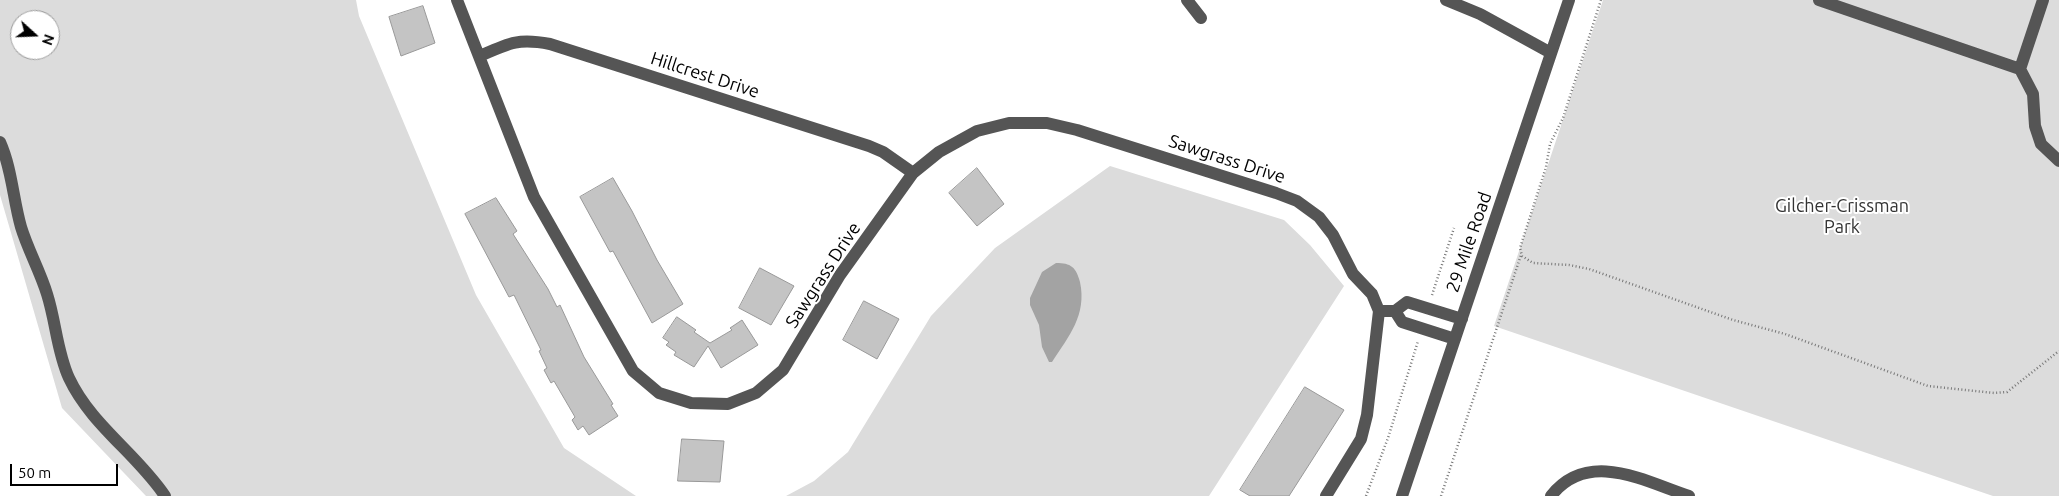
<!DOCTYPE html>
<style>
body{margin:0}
#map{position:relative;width:2059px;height:496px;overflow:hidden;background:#fff;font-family:Ubuntu,sans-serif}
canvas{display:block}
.north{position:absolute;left:10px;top:10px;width:50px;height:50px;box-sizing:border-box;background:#fff;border:1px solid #999;border-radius:50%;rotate:110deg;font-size:14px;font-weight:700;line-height:20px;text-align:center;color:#000}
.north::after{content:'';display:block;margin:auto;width:18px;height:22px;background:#000;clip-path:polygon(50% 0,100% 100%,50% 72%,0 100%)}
.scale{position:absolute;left:10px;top:464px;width:108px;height:22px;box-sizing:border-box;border:2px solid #000;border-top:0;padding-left:6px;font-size:15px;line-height:18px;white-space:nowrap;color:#000;-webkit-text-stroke:4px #fff;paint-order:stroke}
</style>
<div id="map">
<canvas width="2059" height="496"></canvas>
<div class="north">N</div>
<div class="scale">50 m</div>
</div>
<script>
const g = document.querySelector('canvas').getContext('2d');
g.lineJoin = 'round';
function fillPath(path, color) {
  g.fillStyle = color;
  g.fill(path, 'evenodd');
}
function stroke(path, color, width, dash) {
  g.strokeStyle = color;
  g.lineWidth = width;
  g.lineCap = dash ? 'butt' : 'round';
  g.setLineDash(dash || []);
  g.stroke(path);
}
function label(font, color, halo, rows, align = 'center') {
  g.font = font + ' Ubuntu,sans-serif';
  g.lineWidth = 4;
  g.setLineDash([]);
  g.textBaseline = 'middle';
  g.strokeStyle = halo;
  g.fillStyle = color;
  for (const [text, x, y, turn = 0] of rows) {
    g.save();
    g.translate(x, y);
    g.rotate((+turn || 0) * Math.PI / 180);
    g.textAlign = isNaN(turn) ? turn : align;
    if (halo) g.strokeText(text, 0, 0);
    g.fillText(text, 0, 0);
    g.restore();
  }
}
fillPath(new Path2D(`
 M0 0H356L359 16 476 295 564 448 636 496H146L62 408 0 195ZM20 20H50V50H20Z
 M1603 0H2059V496H1993L1494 326Z
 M1110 166 1284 220 1310 245 1344 286 1209 496H786L814 481 848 452 931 316 995 248Z`), '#dcdcdc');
fillPath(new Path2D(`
 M1056 263C1071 263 1076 267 1080 282 1087 315 1069 336 1052 362H1049L1042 347 1039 325 1030 305V298L1042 272Z`), '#a3a3a3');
const building = new Path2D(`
 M423 6 435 43 401 56 389 17Z
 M977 168 1004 204 977 226 949 193Z
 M613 178 632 211 657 260 683 304 652 323 613 251 610 252 580 197Z
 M496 198 517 231 513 234 548 289 557 307 560 305 584 357 613 404 611 405 618 416 589 435 583 426 578 430 572 420 575 417 554 381 551 383 544 370 547 368 539 351 541 350 514 295 509 297 465 214Z
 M760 268 794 286 771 325 739 308Z
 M864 301 899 319 877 359 843 340Z
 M677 317 696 330 694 332 710 343 732 330 730 328 742 320 758 345 721 368 708 346 694 367 674 355 676 352 666 345 669 342 663 338Z
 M1305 387 1344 410 1289 496H1250L1240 490Z
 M682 439 724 441 720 482 678 481Z`);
fillPath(building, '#c4c4c4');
stroke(building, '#999', 1);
stroke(new Path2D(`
 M1601 0 1563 118 1550 144 1546 167 1520 248 1522 256 1533 263 1569 265 1589 269 1733 320 1785 334 1928 386 1994 393 2007 392 2059 351
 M1432 295 1454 228
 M1366 496 1388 438 1418 341
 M1441 496 1521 255`), '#777', 2.5, [1, 2.5]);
stroke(new Path2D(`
 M457 0 534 197 633 371 659 393 691 403 728 404 756 393 783 370 840 275 913 173 939 152 977 131 1009 123H1047L1077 130 1276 193 1297 201 1319 217 1333 235 1353 274 1372 294 1379 311
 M1187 0 1201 18
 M1446 0 1480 14 1551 53
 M1819 0 2020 69 2043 0
 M480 56C509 43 518 38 550 44L869 146 883 152 913 173
 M2020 69 2033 94 2035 126 2041 144 2059 161
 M0 142C12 169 13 199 21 227 28 250 40 271 47 294 56 322 57 352 69 378 91 425 137 454 165 496
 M1379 311H1395L1407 302 1462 319
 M1395 311 1402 322 1455 339
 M1326 496 1361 439 1367 415 1379 311
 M1402 496 1569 0
 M1551 496C1588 449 1644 481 1689 496`), '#555', 12);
label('18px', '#000', '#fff', [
 ["Hillcrest Drive",705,75,18],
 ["Sawgrass Drive",1227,159,18],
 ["29 Mile Road",1469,242,-71],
 ["Sawgrass Drive",823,275,-57]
]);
label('18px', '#333', '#fff', [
 ["Gilcher-Crissman",1842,206],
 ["Park",1842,227]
]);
</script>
